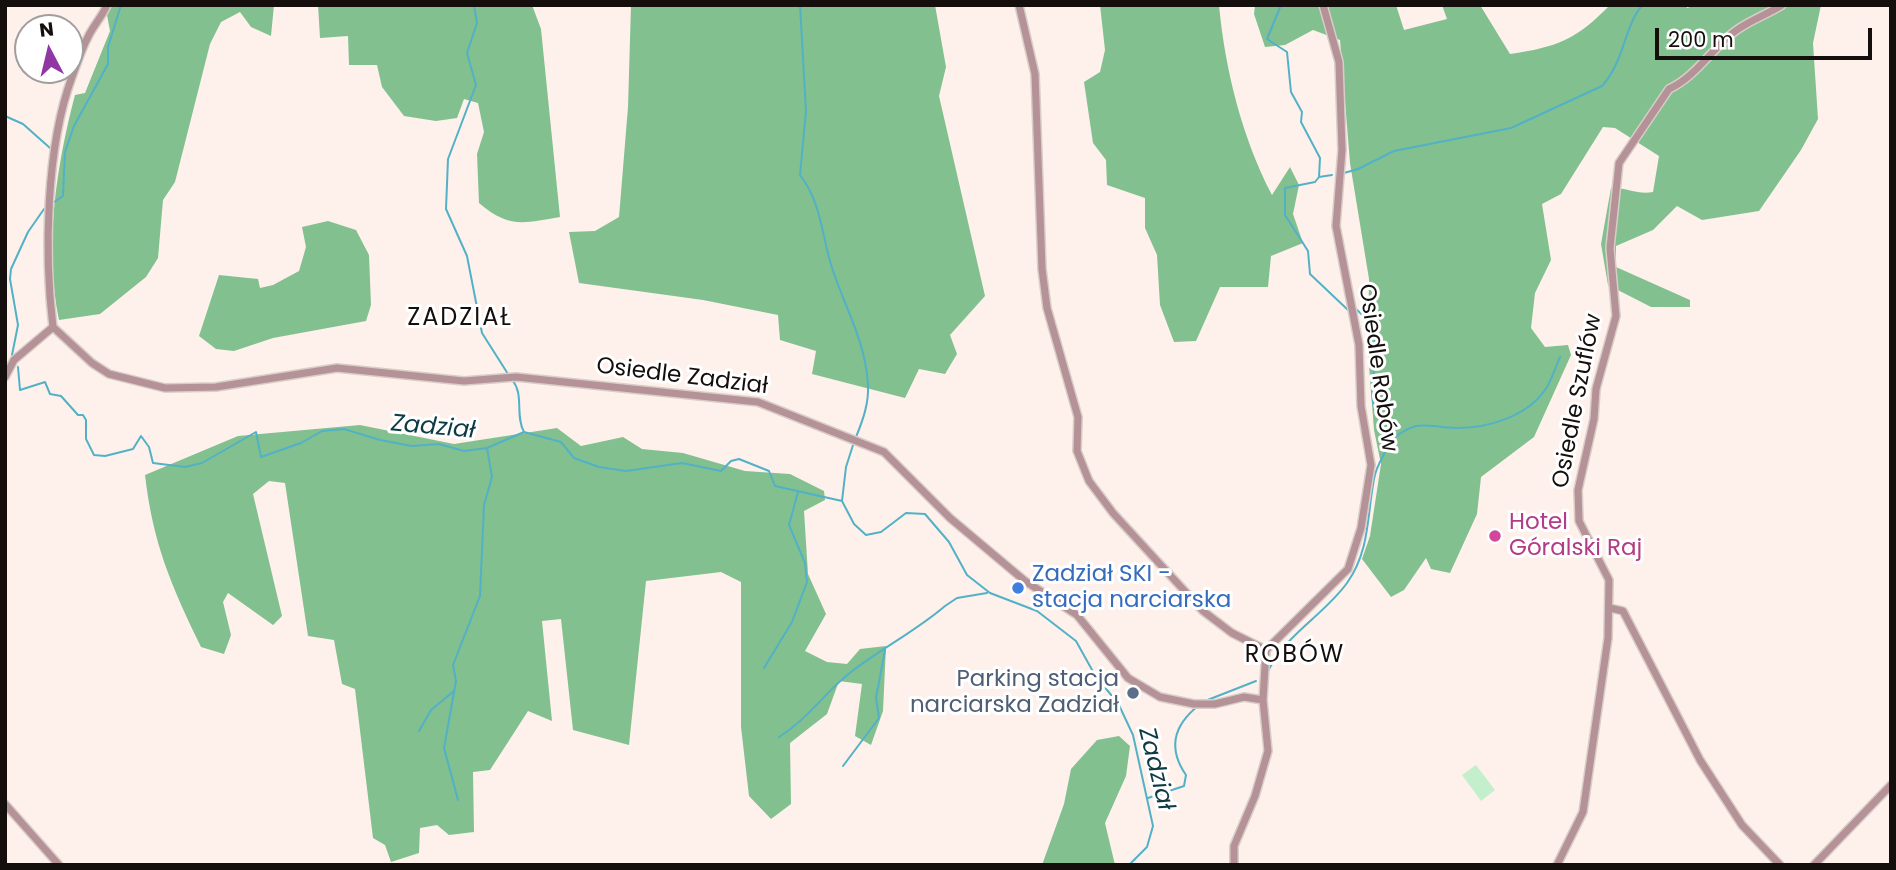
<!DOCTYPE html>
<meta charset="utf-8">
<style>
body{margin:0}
#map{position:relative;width:1896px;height:870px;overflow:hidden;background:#fef1eb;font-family:Poppins,sans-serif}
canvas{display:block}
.frame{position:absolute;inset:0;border:7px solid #140f0d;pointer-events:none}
.north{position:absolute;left:14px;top:14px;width:70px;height:70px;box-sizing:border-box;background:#fff;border:2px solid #a19f9e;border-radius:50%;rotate:353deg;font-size:19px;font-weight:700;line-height:28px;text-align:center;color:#140f0d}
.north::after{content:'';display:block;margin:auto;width:24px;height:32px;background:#9037a3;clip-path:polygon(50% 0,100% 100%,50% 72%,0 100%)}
.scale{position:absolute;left:1655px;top:28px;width:217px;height:32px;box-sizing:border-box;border:4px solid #140f0d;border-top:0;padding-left:9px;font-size:21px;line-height:24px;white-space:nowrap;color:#140f0d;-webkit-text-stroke:5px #fff;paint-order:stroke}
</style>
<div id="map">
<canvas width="1896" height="870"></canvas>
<div class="frame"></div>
<div class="north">N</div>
<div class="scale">200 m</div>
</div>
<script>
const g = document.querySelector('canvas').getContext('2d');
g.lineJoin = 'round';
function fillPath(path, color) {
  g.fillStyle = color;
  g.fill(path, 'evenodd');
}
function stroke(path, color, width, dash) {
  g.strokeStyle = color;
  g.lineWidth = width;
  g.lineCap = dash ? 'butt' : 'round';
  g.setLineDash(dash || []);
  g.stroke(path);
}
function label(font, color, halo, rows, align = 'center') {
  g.font = font + ' Poppins,sans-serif';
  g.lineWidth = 6;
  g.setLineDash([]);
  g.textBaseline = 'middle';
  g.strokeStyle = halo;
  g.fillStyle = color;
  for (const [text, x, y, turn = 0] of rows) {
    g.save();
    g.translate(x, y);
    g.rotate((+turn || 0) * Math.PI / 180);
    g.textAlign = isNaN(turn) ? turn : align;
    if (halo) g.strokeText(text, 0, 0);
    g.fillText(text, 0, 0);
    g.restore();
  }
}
fillPath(new Path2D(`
 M1476 765 1495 790 1481 801 1462 775Z`), '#c4efcc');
fillPath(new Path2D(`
 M112 5H274L271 36 251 27 240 12 221 22 210 44 175 182 163 200 158 258 146 277 100 314 59 320C44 247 56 167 75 95L85 93 110 31 107 15Z
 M318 5H532L541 29 560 217C524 223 509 229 479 203L477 154 484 132 478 103 464 99 457 118 436 121 404 116 382 87 377 65H349L348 36 320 38Z
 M631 5H935L946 67 939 96 985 296 950 335 957 354 945 374 919 369 905 398 812 374 816 351 780 340 778 315 703 300 579 283 569 232 595 231 619 217 628 107Z
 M1100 5H1219C1225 69 1242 138 1272 195L1290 167 1299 185 1293 214 1303 243 1271 256 1268 287H1220L1196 341 1174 342 1160 305 1157 255 1145 228V198L1107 185 1106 160 1093 143 1084 82 1100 72 1105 50Z
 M1255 5H1396L1404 30 1447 19 1442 5H1480L1510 54C1557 47 1576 40 1610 5H1686L1687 8 1696 5H1821L1813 43 1818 119 1801 150 1759 211 1702 220 1677 206 1653 230 1616 246V267L1690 300V307H1651L1608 285 1601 244 1611 188C1627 187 1637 195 1653 192L1659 156 1615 128 1603 127 1561 194 1542 204 1551 260 1535 293 1531 328 1545 347 1568 345 1571 355 1534 437 1481 477 1477 514 1450 573 1431 569 1426 558 1404 590 1391 597 1362 559 1370 536 1381 464 1374 430 1368 353 1369 279 1350 163 1340 40 1313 30 1285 45 1265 47 1254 14Z
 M328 221 356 230 369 255 371 305 366 321 273 338 234 351 216 349 199 336 219 275 258 279 260 288 273 285 299 271 306 247 302 227Z
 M360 425 454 444 557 428 581 446 623 437 642 449 683 453 745 471 790 474 824 491 825 500 804 511 808 574 826 614 805 651 827 662 847 664 860 649 886 646 883 711 871 745 855 736 862 684 839 681 827 714 790 743 791 804 771 819 749 796 741 727V582L721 572 646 581 629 745 573 730 561 619 542 621 552 721 528 711 490 770 473 772 474 832 449 835 437 825 420 828 419 853 391 862 385 845 373 838 355 689 342 684 334 640 308 636 285 483 269 481 253 494 282 616 273 625 228 593 223 602 231 635 224 654 201 647C171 585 153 544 145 475L238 436Z
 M1119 736 1130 746 1126 776 1105 823 1115 865H1042L1064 804 1071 769 1097 740Z`), '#82c090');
stroke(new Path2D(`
 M474 5 477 23 467 53 476 85 448 159 446 209 467 256 482 333 508 374
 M800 5 806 111 800 175C822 203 822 239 833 271 846 309 866 344 868 385 869 403 863 420 856 437
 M1281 5 1267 39 1287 52 1291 92 1302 112 1301 122 1320 158 1319 177 1315 182 1285 188V215L1308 251 1310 274 1348 310
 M5 116 23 124 50 148
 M1344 173 1358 169 1394 151 1511 128 1602 86C1625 61 1625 22 1643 5
 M1319 177 1332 175
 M54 202 63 196 65 152 74 126 108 64V47L121 5
 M12 355 18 325 10 279 11 269 28 232 44 209
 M18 367 20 390 45 382 50 394 61 396 78 415H83L86 420V439L94 455 105 456 133 449 141 436 149 447 153 463 185 467 202 463 256 432 261 457 301 443 322 431 344 429 380 440 412 446 439 444 464 451 487 448 524 432 561 442 574 458 599 467 626 471 682 463 721 471 731 461 739 459 769 471 775 486 842 501 854 524 866 535 881 532 906 513 925 514 949 542 967 575 990 593 1037 611 1076 641 1096 677 1118 703 1133 735 1153 826 1147 847 1129 865
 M513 381C524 395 515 416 524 432
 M1392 439C1420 418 1425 427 1457 428 1489 428 1529 416 1547 387 1552 378 1556 367 1560 357
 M842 501 846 467 854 442
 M764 668 792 622 807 582 805 563 789 525 798 492
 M1268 671C1287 633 1323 616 1347 583 1370 551 1367 515 1374 479 1377 462 1387 453 1390 440 1389 430 1378 423 1375 412 1364 373 1393 339 1356 309
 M1205 701 1256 681
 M419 731 431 710 454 691
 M779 737C808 719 825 692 851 672 882 648 916 631 945 606L957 598 987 593
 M843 766 879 718 876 698 885 650
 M1148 798 1184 786 1186 775C1168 749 1173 726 1198 706
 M458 800 444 748 456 681 453 665 480 596 484 505 492 477 487 448`), '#52b1c6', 2);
const street = new Path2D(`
 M1019 5 1035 74 1042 269 1047 308 1078 417 1077 451 1089 481 1113 513 1203 611 1232 633 1266 650
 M53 327 92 363 109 374 165 388 216 387 337 368 464 381 516 377 758 402 884 452 950 518 1025 581 1077 615 1128 678 1160 697 1194 704H1215L1244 697 1263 700
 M5 377 14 360 53 327C44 254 46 147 72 77 77 64 81 50 88 37 93 26 102 17 107 5
 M1610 608 1623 611 1700 760 1742 825 1780 865
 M5 804 59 865
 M1234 865V846L1255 796 1268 751 1263 700 1266 650 1348 569 1361 528 1371 465 1361 406 1359 345 1336 226 1342 150 1339 62 1323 5
 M1557 865 1583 812 1608 638 1609 580 1579 521 1578 490 1594 419 1596 389 1616 316 1610 248 1619 163 1669 89C1695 77 1711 50 1734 32 1748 21 1766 15 1782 5
 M1814 865 1891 785`);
stroke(street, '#d9cdc7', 10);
stroke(street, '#b49297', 7);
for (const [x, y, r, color] of [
 [1495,536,7,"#d1479c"],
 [1018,588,7,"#3f7fe0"],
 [1133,693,7,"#5c6f8a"]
]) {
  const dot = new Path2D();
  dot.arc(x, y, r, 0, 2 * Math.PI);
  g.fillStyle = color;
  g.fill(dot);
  stroke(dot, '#fff', 2.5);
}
label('23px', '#140f0d', '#fff', [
 ["Osiedle Robów",1377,368,82],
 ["Osiedle Zadział",682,377,7],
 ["Osiedle Szuflów",1578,401,-79]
]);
label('23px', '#b23c85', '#fff', [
 ["Hotel",1509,523],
 ["Góralski Raj",1509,549]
], 'left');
label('23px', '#366cbe', '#fff', [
 ["Zadział SKI -",1032,575],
 ["stacja narciarska",1032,601]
], 'left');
label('23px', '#4e5e75', '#fff', [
 ["Parking stacja",1119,680],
 ["narciarska Zadział",1119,706]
], 'right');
g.letterSpacing = '2px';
label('24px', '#140f0d', '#fff', [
 ["ZADZIAŁ",460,319],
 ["ROBÓW",1295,656]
]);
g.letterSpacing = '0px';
label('italic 24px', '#0d3a43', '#fff', [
 ["Zadział",433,428,5],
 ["Zadział",1155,769,76]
]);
</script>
